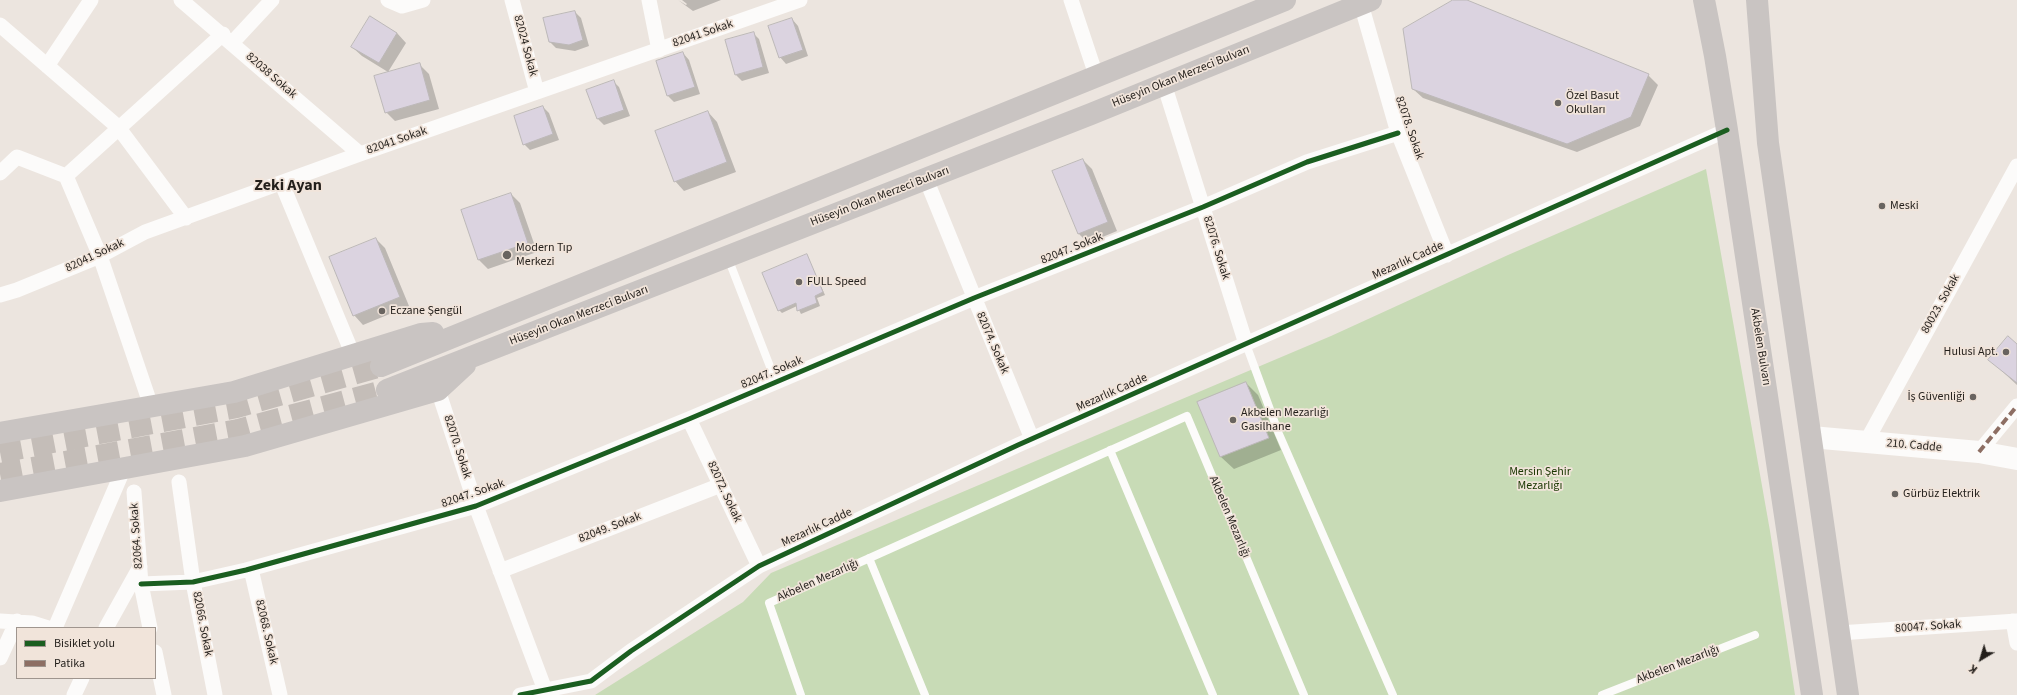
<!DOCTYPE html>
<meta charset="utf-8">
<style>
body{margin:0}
#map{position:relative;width:2017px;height:695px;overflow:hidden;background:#ece5df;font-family:"Source Sans 3",sans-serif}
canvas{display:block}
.legend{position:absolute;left:16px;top:627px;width:140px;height:52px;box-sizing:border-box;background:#f1e4da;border:1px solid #9f958e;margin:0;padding:5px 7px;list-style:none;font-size:12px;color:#231f1b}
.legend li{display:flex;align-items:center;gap:8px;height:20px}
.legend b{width:20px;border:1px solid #9f958e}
.north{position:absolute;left:1961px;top:639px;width:40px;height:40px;-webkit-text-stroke:3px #f1e4da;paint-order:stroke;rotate:218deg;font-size:11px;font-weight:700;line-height:16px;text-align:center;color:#231f1b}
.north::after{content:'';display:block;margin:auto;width:14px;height:18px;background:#231f1b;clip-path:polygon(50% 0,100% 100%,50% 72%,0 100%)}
</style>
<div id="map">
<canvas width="2017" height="695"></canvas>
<ul class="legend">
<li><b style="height:5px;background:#1b5e20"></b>Bisiklet yolu</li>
<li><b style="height:5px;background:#8d6e63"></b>Patika</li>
</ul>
<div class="north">K</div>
</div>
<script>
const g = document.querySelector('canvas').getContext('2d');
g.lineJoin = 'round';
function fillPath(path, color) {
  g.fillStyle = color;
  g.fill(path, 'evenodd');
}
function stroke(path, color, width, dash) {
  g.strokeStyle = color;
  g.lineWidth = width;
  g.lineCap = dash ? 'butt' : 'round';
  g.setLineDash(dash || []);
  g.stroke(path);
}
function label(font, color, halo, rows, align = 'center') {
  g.font = font + ' "Source Sans 3",sans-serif';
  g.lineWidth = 3.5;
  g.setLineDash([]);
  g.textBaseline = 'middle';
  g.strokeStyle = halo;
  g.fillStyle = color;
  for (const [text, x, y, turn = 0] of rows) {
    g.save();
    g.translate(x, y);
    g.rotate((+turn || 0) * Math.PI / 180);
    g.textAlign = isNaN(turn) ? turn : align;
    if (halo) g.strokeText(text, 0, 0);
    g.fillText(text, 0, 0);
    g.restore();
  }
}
fillPath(new Path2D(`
 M1706 169 1770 531 1795 695H595L743 602 771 573 1331 336 1508 255Z`), '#c8dbb6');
fillPath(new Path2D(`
 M678 0 686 5 687 4 682 0H721L693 11Z
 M1455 0H1464L1648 75 1658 85 1640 126 1577 152 1423 98 1413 89Z
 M575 12 581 18 589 46 575 51 556 48 550 42Z
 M370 17 397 33 406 43 388 72 362 56 352 47Z
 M792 19 798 26 808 56 786 64 780 57Z
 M753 33 759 39 769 73 742 81 736 75Z
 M683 53 689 60 700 94 674 102 668 96 657 62Z
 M419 64 429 74 439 109 395 121 386 112Z
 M613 81 619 87 630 116 604 125 598 119 587 90Z
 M543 107 549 113 559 140 530 150 524 144Z
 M708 112 717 122 736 172 684 191 675 181Z
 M1083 160 1092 169 1117 231 1088 243 1078 233Z
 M511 194 520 203 537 252 488 269 479 260Z
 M376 239 385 248 409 306 363 325 354 315Z
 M807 255 825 295 817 298 820 306 801 314 797 306 782 313 779 310Z
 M2017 345V385L1990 360Z
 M1246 383 1258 395 1281 450 1234 469 1221 457 1199 402Z`), '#0003');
const building = new Path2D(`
 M1453 0H1467L1649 74 1631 117 1567 144 1412 89 1403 29Z
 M575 11 583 40 569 45 549 42 543 18Z
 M370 16 397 33 379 63 351 47Z
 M792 18 803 50 779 58 768 26Z
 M754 32 763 67 735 75 725 40Z
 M683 52 695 87 667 96 656 61Z
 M420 63 430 100 385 113 374 76Z
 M614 80 624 110 597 119 586 90Z
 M543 106 553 134 523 145 514 116Z
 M708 111 727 162 674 182 655 131Z
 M1083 159 1108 222 1078 234 1052 171Z
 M511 193 528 243 478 260 461 210Z
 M376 238 400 297 353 316 329 257Z
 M807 254 823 292 815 296 817 303 797 311 796 303 778 311 762 273Z
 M2008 336 2017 344V383L1988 360Z
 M1246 382 1269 438 1220 457 1197 402Z`);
fillPath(building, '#dbd3e0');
stroke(building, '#bcb8b8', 1);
stroke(new Path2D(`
 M0 452 237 407 381 366
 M0 474 238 430 387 390`), '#c4bdb8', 22, [22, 11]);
stroke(new Path2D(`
 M728 258 776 382
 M1246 344 1279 434 1393 695
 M1110 450 1213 695
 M869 558 925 695
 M801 695 769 603 1187 416 1304 695
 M1602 695 1755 635`), '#fcfbfa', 8);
stroke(new Path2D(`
 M181 0 360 154
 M388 0 402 6 423 0
 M512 0 537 92
 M649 0 659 50
 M1071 0 1096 75
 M1361 4 1398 133 1447 255
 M0 25 118 127 186 218
 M232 43 272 0
 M47 66 91 0
 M1164 84 1246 344
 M0 173 17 157 66 176 223 34
 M66 176 100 256 151 406
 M926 179 1032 439
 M282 184 353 355
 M0 295 17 290 100 256 145 232 360 154 800 0
 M438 390 476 506 545 690
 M689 419 759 566
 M1866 442 2017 166
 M1979 452 2017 406
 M179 482 193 582 215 695
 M134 492 141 584 150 628
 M251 569 280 695
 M500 571 721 485
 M141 584 193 582 246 570 476 506 689 419 974 298 1203 207 1307 162 1398 133
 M0 621 32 623 48 628
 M2013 621 2017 643
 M55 628 124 468
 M106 628 140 567
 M1839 633 2017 621
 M155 652 164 695
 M0 658 17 621
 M74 695 82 678
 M520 695 591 681 631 651 759 566 1018 445 1727 130`), '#fcfbfa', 15);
stroke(new Path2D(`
 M1811 437 1979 452 2017 459`), '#fcfbfa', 22);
stroke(new Path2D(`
 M1704 0 1715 56 1727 130 1812 695
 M1757 0 1768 143 1848 695
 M381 366 1285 0
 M387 390 1091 114 1371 0
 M0 433 234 392 421 334 433 333
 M0 491 245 446 438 390 465 365`), '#c9c4c2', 22);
stroke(new Path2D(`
 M1979 452 2017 406`), '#8d6e63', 4, [8, 4]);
stroke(new Path2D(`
 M141 584 193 582 246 570 476 506 689 419 974 298 1203 207 1307 162 1398 133
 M520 695 591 681 631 651 759 566 1018 445 1727 130`), '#1b5e20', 5);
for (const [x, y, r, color] of [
 [1558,103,4,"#696460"],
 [1882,206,4,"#696460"],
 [507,255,5,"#696460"],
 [799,282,4,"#696460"],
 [382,311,4,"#696460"],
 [2006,352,4,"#696460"],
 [1973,397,4,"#696460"],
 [1233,420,4,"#696460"],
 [1895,494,4,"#696460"]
]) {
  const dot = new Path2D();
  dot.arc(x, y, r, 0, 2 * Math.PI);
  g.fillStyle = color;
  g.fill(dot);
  stroke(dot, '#f1e4da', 1.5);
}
label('12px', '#231f1b', '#f1e4da', [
 ["82041 Sokak",703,34,-19],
 ["82024 Sokak",525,46,75],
 ["82038 Sokak",271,76,41],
 ["Hüseyin Okan Merzeci Bulvarı",1181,77,-22],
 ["82078. Sokak",1409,128,71],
 ["82041 Sokak",397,141,-19],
 ["Hüseyin Okan Merzeci Bulvarı",880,197,-21],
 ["82076. Sokak",1216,248,73],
 ["82047. Sokak",1072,249,-22],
 ["82041 Sokak",95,256,-25],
 ["Mezarlık Cadde",1408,261,-24],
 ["80023. Sokak",1941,304,-61],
 ["Hüseyin Okan Merzeci Bulvarı",579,316,-21],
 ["82074. Sokak",992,343,67],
 ["Akbelen Bulvarı",1760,347,81],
 ["82047. Sokak",772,373,-23],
 ["Mezarlık Cadde",1112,393,-24],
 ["210. Cadde",1914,446,5],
 ["82070. Sokak",457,447,72],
 ["82072. Sokak",724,492,65],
 ["82047. Sokak",473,494,-19],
 ["Akbelen Mezarlığı",1229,517,67],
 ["82049. Sokak",610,528,-21],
 ["Mezarlık Cadde",817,528,-25],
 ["82064. Sokak",137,536,-94],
 ["Akbelen Mezarlığı",818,581,-24],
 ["82066. Sokak",202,624,79],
 ["80047. Sokak",1928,627,-4],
 ["82068. Sokak",266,632,77],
 ["Akbelen Mezarlığı",1678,665,-21]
]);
label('12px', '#231f1b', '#f1e4da', [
 ["Özel Basut",1566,96],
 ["Okulları",1566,110],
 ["Meski",1890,206],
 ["Modern Tıp",516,248],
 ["Merkezi",516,262],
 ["FULL Speed",807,282],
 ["Eczane Şengül",390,311],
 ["Hulusi Apt.",1998,352,"right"],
 ["İş Güvenliği",1965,397,"right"],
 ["Akbelen Mezarlığı",1241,413],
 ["Gasilhane",1241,427],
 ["Gürbüz Elektrik",1903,494]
], 'left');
label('12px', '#193600', '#f1e4da', [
 ["Mersin Şehir",1540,472],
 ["Mezarlığı",1540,486]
]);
label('bold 16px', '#231f1b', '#f1e4da', [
 ["Zeki Ayan",288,186]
]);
</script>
